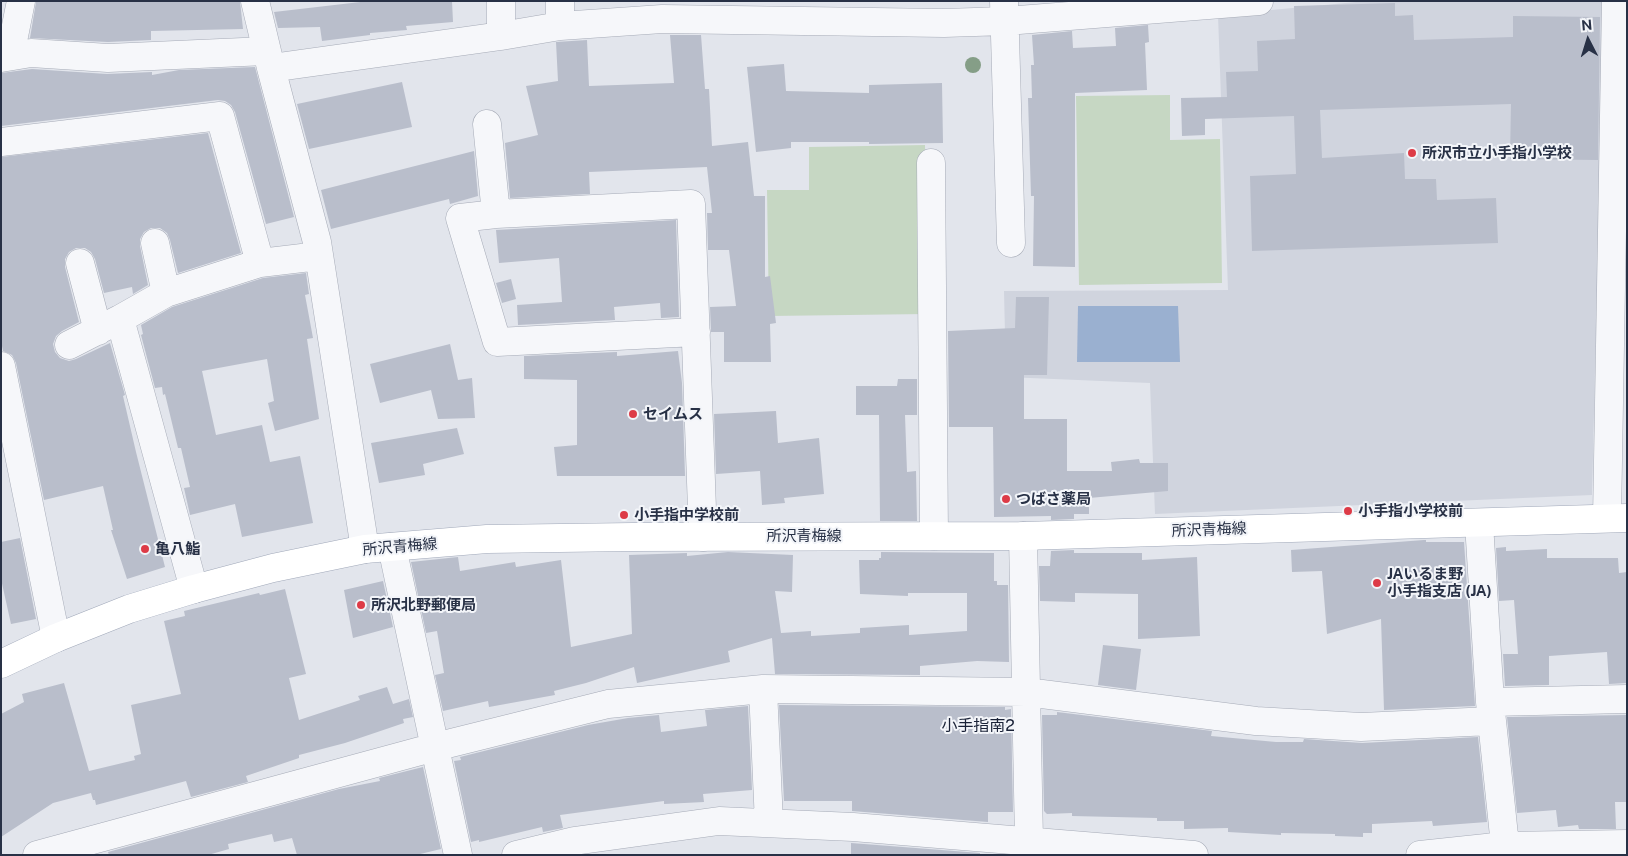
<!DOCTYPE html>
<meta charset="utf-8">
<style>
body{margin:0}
#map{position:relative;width:1628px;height:856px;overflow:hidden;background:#e2e5ec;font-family:"Public Sans",sans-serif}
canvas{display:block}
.frame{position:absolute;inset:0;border:2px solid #283146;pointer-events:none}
.north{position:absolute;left:1563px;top:15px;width:50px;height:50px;-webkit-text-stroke:4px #f3f5f9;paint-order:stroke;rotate:355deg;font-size:14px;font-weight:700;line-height:20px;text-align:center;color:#283146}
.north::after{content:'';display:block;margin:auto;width:18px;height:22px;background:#283146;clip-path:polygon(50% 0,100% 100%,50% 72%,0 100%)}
</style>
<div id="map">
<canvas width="1628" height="856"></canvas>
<div class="frame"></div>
<div class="north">N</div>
</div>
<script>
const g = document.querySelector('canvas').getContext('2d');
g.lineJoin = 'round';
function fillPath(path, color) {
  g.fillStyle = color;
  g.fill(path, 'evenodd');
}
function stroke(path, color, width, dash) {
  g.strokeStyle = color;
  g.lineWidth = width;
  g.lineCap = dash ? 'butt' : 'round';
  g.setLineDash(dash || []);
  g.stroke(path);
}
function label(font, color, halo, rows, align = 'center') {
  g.font = font + ' "Public Sans","Noto Sans JP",sans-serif';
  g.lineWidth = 4;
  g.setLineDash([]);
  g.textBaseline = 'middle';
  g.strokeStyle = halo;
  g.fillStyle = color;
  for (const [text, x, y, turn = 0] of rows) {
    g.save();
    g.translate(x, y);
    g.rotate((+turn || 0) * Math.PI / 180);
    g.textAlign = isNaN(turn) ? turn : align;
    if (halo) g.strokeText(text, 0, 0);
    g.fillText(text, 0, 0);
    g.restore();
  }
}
fillPath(new Path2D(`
 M1367 1 1604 2 1592 495 1155 514 1150 383 1006 377 1004 291 1228 290 1218 15Z`), '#d0d4de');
fillPath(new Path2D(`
 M1170 95V140L1220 139 1222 283 1079 285 1076 96Z
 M925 145 927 314 769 316 767 190H809V147Z`), '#c6d7c3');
fillPath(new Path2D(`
 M1078 306H1178L1180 362H1077Z`), '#9ab0d0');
fillPath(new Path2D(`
 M61 1H240L243 29 151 31V40L108 42 30 38 36 2Z
 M369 1H452L453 22 406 26 407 30 370 33V35L322 41 320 27 278 28 274 12Z
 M1395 3V16L1413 15 1414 40 1513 37V16L1600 17 1598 160 1510 159 1511 104 1320 110 1322 158 1404 153 1405 179H1436L1437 200 1496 198 1498 243 1252 251 1250 176 1296 174 1294 116 1205 119V135L1182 136 1181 98 1227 97 1226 72 1258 71 1257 41 1295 39 1294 6Z
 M1148 25 1149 42 1145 43 1147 90 1075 93V267L1033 266 1034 196H1031L1028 98H1032L1031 65H1034L1032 35 1072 31 1073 48 1116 46 1115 28Z
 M670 35H701L705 89H709L712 146 748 142 754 196H765V277L770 276 776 323 770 324 771 362H724V332H711L710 307 736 306 729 250H708L707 213H712L707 167 589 172 590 194 510 198 505 143 538 135 526 86 558 81 556 42 587 40 589 86 674 83Z
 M784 64 786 91 869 93V85L942 83 943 143 869 144V142H791V148L756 152 747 67Z
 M255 67 294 217 266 224 235 112 231 105 225 101 218 100 1 126V73L32 69 107 74 152 72V75L179 70Z
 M402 82 412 127 309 149 297 104Z
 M208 133 241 253 178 273 170 240 167 233 160 228H151L144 232 140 239V246L148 285 133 294 132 287 104 293 95 259 91 252 85 248H76L69 252 65 259V267L79 322 62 331 56 336 53 344 55 352 60 358 69 361 76 359 110 343 125 395 123 396 136 452 165 567 127 579 111 530H113L103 486 44 500 16 363 12 355 3 351 1 341V157Z
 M474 151 478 196 450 204 449 199 331 229 321 190Z
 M676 220 679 317 661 318 660 303 614 307 615 320 518 325 517 305 562 302 559 258 499 263 496 230Z
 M306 273 309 294 305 295 313 338 307 339 319 419 275 431 268 403 274 401 267 359 202 371 216 435 262 425 270 462 300 456 313 523 242 537 235 504 190 515 184 488 190 487 181 448H178L165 394 163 395 162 387 155 388 141 335 143 334 141 325 172 307 263 278Z
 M511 279 516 299 502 303 496 283Z
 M1016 297H1049L1047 375H1024V419H1067V471H1112L1111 462 1139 459 1140 463H1168V491L1089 498V514H1074V519L1051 520V516L994 517 993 427H949L948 331 1015 328Z
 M450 344 458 380 472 378 475 418 438 419 431 390 380 403 370 364Z
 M678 351 682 383 685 476H557L554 447 577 445V380L524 379V356L617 352V356Z
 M898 379H917V415H905L907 472 916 471 917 521H880L879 415H856V386H897Z
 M776 411 778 443 819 438 824 494 784 498 785 503 762 505 760 471 716 474 714 414Z
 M457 428 464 454 423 464 425 475 379 483 371 443Z
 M20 538 36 619 11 624 1 579V542Z
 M1424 540H1426V542H1464L1475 706 1384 710 1381 619 1327 634 1322 571 1292 572 1291 550Z
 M1506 547V551L1547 549V558H1618L1619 573 1627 572V683L1609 684 1607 652 1549 656V685L1505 686 1503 654H1518L1514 600 1499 601 1496 548Z
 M1074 550V553H1142V560L1197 557 1200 636 1138 639V594L1075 593V602L1040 601 1039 566H1050L1051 551Z
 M728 552 793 555 792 592 775 591 781 633 811 631V636L860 633V628L909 625V635L967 631V593H908V596L860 594 859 560H879V558H881V552L994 553V581H997V585H1008L1009 662 977 661 920 666V675L775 674 772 638 728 651 730 662 637 683 634 667 586 683 554 691 555 695 489 707 488 701 443 711 435 675 444 673 437 631 426 633 411 562 458 557 460 571 515 562 516 567 561 560 571 647 632 634 629 555 687 553V556Z
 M383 581 393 627 353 638 344 590Z
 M285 589 306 674 289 678 299 720 360 700 358 696 387 687 393 704 409 699 413 717 403 719 404 723 345 743 299 755V758L246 776 248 782 191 797 186 781 96 805 95 800H93L91 793 53 803 1 837V714L24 702 22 694 64 683 89 771 135 760 134 756 141 754 131 705 181 694 164 621 185 616 184 611 259 593 260 595Z
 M1103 645 1141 649 1136 690 1098 685Z
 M779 705 1005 707V710L1011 709 1013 812H988V822L852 811V801H784Z
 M748 706 752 790 703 794 704 802 664 804V801L560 815 563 828 543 832 542 827 479 842V840L471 842 454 761 461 760 460 757 588 725 628 718 659 715 661 732 707 726 705 710Z
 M1057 712 1212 731 1211 736 1276 742H1303L1304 739 1362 743 1478 737 1487 822 1433 826 1432 821 1372 824V833H1363V837L1335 836V834L1281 833V835L1228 832V828L1184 829V821H1157V818L1072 816V813L1047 814 1044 811 1042 715H1057Z
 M1627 715V802H1615L1616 829H1579L1578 825 1558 827 1556 810 1517 813 1507 717Z
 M423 767 441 849 416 855H297L292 838 274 842 272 834 228 844 229 849 208 855H109L108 852 339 789 380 781 379 778Z
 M851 843 980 853V855H851Z`), '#b9becb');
const minor = new Path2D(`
 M255 1 271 68 317 242 365 549
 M501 1V36
 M1004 1 1011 243
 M560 26V1
 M10 56 21 1
 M1 58 31 53 108 58 266 51
 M271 68 501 36 560 26 662 19 944 23 1006 21 1259 1
 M487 124 496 214 691 204 703 537
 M1 142 220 116 260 263 319 256
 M931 163 934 536
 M496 214 460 218 497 342 696 332
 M155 243 166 293
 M80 263 98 331
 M120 319 166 293 260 263
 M69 345 120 319 194 589
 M1 366 56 638
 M1607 518 1616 1
 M1479 523 1490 702 1506 855
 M1023 536 1029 841
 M392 547 458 855
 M763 689 769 823
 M1490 702 1627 699
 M37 855 435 747 608 704 763 689 1026 692 1256 721 1361 727 1491 721
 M516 855 574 841 719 821 853 827 1194 855
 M1420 855 1505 846 1627 844`);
const major = new Path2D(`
 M1 664 56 638 129 609 194 589 273 568 365 549 487 539 632 537 1023 536 1627 518`);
stroke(minor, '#a6abb7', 29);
stroke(major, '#a0a8b9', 29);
stroke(minor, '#f6f7fa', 28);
stroke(major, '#fff', 28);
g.fillStyle = '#859e87';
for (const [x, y] of [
 [973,65]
]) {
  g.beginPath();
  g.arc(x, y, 8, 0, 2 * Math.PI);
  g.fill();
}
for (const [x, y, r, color] of [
 [1412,153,5,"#dd3b47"],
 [633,414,5,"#dd3b47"],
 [1006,499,5,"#dd3b47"],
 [1348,511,5,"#dd3b47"],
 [624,515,5,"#dd3b47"],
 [145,549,5,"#dd3b47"],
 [1377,583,5,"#dd3b47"],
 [361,605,5,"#dd3b47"]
]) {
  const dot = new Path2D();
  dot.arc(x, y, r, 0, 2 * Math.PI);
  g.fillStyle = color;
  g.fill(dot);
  stroke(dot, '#f3f5f9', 2);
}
label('bold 15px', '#283146', '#f3f5f9', [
 ["所沢市立小手指小学校",1422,153],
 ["セイムス",643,414],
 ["つばさ薬局",1016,499],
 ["小手指小学校前",1358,511],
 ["小手指中学校前",634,515],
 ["亀八鮨",155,549],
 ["JAいるま野",1387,574],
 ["小手指支店 (JA)",1387,591],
 ["所沢北野郵便局",371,605]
], 'left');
label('15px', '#283146', '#f3f5f9', [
 ["所沢青梅線",1209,530,-2],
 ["所沢青梅線",804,536],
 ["所沢青梅線",400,547,-5]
]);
label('16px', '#1a2237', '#f3f5f9', [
 ["小手指南2",978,726]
]);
</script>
